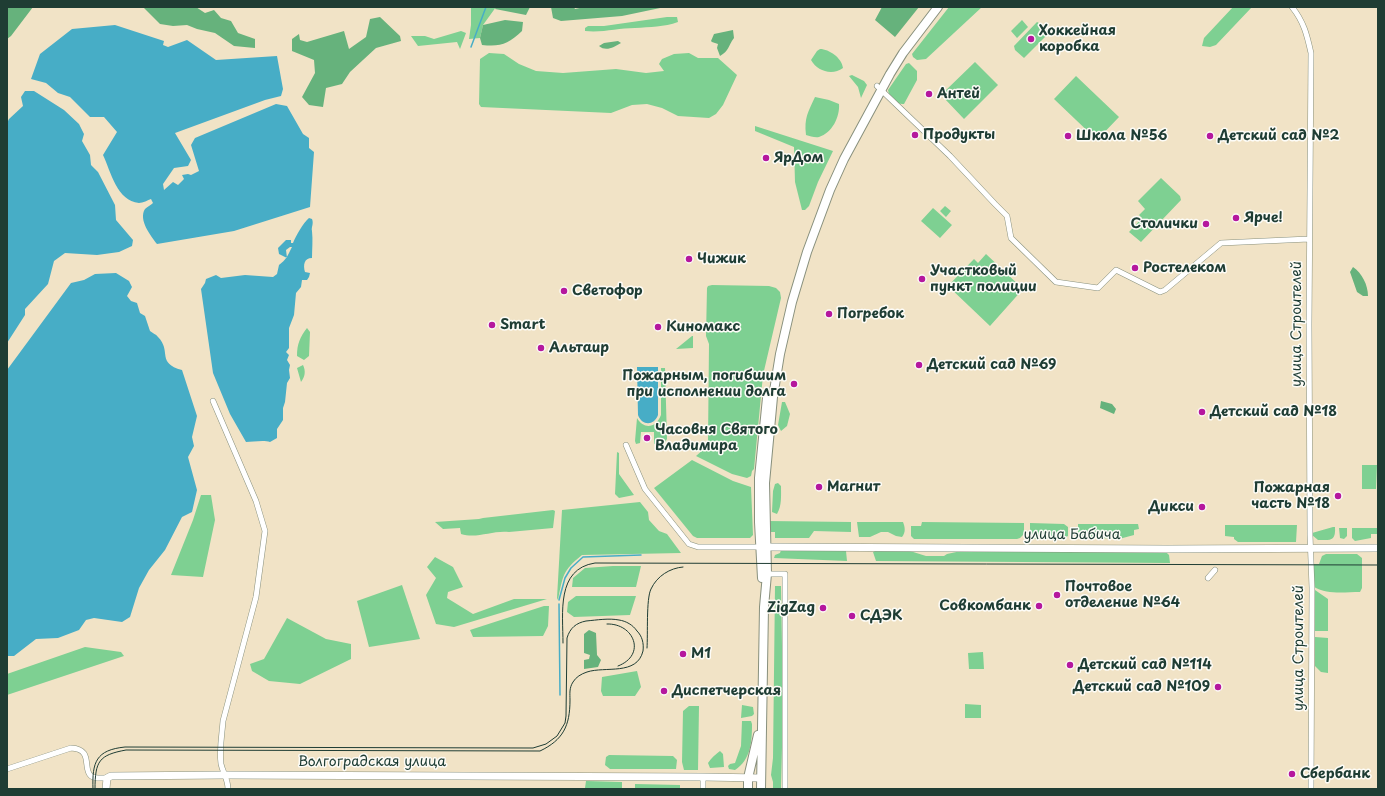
<!DOCTYPE html>
<meta charset="utf-8">
<style>
body{margin:0}
#map{position:relative;width:1385px;height:796px;overflow:hidden;background:#f1e3c6;font-family:"Playpen Sans",sans-serif}
canvas{display:block}
.frame{position:absolute;inset:0;border:8px solid #1f3d34;pointer-events:none}
</style>
<div id="map">
<canvas width="1385" height="796"></canvas>
<div class="frame"></div>
</div>
<script>
const g = document.querySelector('canvas').getContext('2d');
g.lineJoin = 'round';
function fillPath(path, color) {
  g.fillStyle = color;
  g.fill(path, 'evenodd');
}
function stroke(path, color, width, dash) {
  g.strokeStyle = color;
  g.lineWidth = width;
  g.lineCap = dash ? 'butt' : 'round';
  g.setLineDash(dash || []);
  g.stroke(path);
}
function label(font, color, halo, rows, align = 'center') {
  g.font = font + ' "Playpen Sans",sans-serif';
  g.lineWidth = 3;
  g.setLineDash([]);
  g.textBaseline = 'middle';
  g.strokeStyle = halo;
  g.fillStyle = color;
  for (const [text, x, y, turn = 0] of rows) {
    g.save();
    g.translate(x, y);
    g.rotate((+turn || 0) * Math.PI / 180);
    g.textAlign = isNaN(turn) ? turn : align;
    if (halo) g.strokeText(text, 0, 0);
    g.fillText(text, 0, 0);
    g.restore();
  }
}
fillPath(new Path2D(`
 M471 7H496L483 25 480 38 469 39 471 25Z
 M949 7H982L926 59 917 60 913 57 912 54Z
 M1233 7H1252L1216 45 1210 47 1202 46 1204 38Z
 M667 17H677L678 22C664 27 650 27 635 28 618 28 602 33 585 31V28L588 26H604Z
 M1022 20 1028 27 1017 38 1011 31Z
 M1037 22 1043 25 1049 33 1024 58 1015 50 1014 46Z
 M461 31 466 33 460 49 457 42 418 46 411 36H425L434 39Z
 M820 49C829 49 842 58 843 68 832 76 817 71 811 60L817 51Z
 M489 53 504 54 519 64 536 71 563 73 616 69 646 73 664 71 659 64 662 59 674 54 689 53 698 58H718L737 75 723 105 716 114 709 118 678 116 662 108 647 104 632 105 611 113 481 107 479 104 480 59Z
 M975 62 998 85 964 119 944 98V92Z
 M909 63 917 71V80L904 104C897 105 889 97 888 90L906 64Z
 M852 75 864 81 867 85 861 98 858 87 849 76Z
 M1076 76 1119 117 1097 140 1054 99Z
 M815 97 829 100 839 104C840 117 832 133 819 137 815 138 810 136 806 135 804 118 808 112 815 97Z
 M755 126 833 151 818 182 809 206 805 210H802L795 182 794 147 755 131Z
 M1161 178 1180 196 1181 200 1141 242 1129 232 1142 218 1139 215 1145 209 1138 201Z
 M945 206 951 211 946 217 940 211Z
 M933 208 952 225 940 238 921 221Z
 M986 254 1023 289 990 326 948 286 974 259 978 263Z
 M712 285 769 286 776 288 780 292 781 298 763 375 754 469 752 471 751 476 747 478 732 474 696 456 704 449 708 442 709 344 706 336 707 288 708 286Z
 M307 328 310 332 309 356 304 360 297 356C297 344 300 337 307 328Z
 M692 336H693V348L676 349Z
 M303 365C306 371 305 377 301 382L297 368Z
 M661 368H665L667 439 665 442 654 444V432H641L640 443 636 444 635 441 637 418C644 430 656 428 661 415Z
 M782 402H785L790 414 787 426 781 431 778 425Z
 M617 452 619 453V474L634 495 619 498 615 494Z
 M692 460 733 481 751 487 753 535 750 538H697L693 536 654 488Z
 M1362 465H1377L1376 489H1362Z
 M778 483 781 486C781 495 782 506 777 514L772 512 773 491 775 484Z
 M201 495H211L215 520 203 577 171 575 193 520Z
 M640 502 648 512 649 520 659 531 667 534 681 553 582 555C562 571 563 576 558 600L557 598 562 510Z
 M553 510 555 511 553 528 509 532C493 530 477 539 461 534L460 528 443 529 435 522 479 519 483 518Z
 M767 521 851 522V532L814 531 809 538H775V532H768Z
 M857 522H903C905 527 906 532 902 537L896 536 888 532H881L870 537H859Z
 M922 522 1024 523V534L1020 538 1017 539H914L911 536V526H921Z
 M1030 523 1064 524 1068 527V536L1062 539H1034L1030 535Z
 M1078 524H1138L1139 529 1134 530V535L1119 539 1078 537Z
 M1225 525H1297L1296 542H1238L1234 539V537L1225 536Z
 M1333 527H1335C1336 542 1330 540 1318 540L1312 535V533Z
 M1339 528H1347V536L1344 539 1340 538Z
 M1352 528H1378V534H1371V538L1355 541 1352 538Z
 M781 550 846 551 847 561 774 558 775 555 780 553Z
 M875 551H910L926 556H944L947 554 961 551 1166 552 1169 555 1170 563 876 561 873 552Z
 M1326 554H1357L1362 558V588L1360 592C1345 592 1328 595 1314 587V564H1319L1322 556Z
 M435 557 453 567 463 587 448 592 447 598 473 614 514 599H547L454 627 436 624 426 595 436 578 427 567Z
 M613 566H641L636 587H572L573 578 585 568Z
 M402 585 420 639 369 647 357 601Z
 M775 586H781L783 706 781 789H773V782L771 775 773 758Z
 M1315 590 1328 599V631H1315Z
 M576 596H636L630 615 574 617 567 612 568 602Z
 M544 606H549L548 626 543 636 473 637 470 630Z
 M287 618 326 639 351 644V659L300 684 269 681 252 671 250 664 264 659Z
 M1315 637 1328 638V673L1321 672 1315 666Z
 M85 647 121 652 124 656 7 695V674Z
 M983 652 984 669H969L968 653Z
 M637 671 641 687 635 696H603L601 691 602 677Z
 M965 704 981 705V718H965Z
 M742 705 753 707 754 714 752 716 741 718Z
 M689 706H699L698 770H684L682 762 683 711Z
 M742 721H751L752 724C752 741 751 760 735 770L729 769 728 766 730 764 735 763 741 746Z
 M720 751 723 754 724 767 710 768 708 763C711 758 716 754 720 751Z
 M609 755 673 756 677 760 676 769H610L605 765 606 757Z
 M586 781 622 782V789L585 788Z
 M635 784 680 785V789H635Z`), '#7ed092');
fillPath(new Path2D(`
 M7 7H33L11 36 7 39Z
 M143 7H196L205 13 214 10 221 18 231 21 238 33 255 39V48L234 46 215 33 197 29 187 25 173 26 160 24Z
 M496 7H530L526 15 495 9Z
 M551 7H574L575 9 584 7H665L622 16 561 21 553 18Z
 M882 7H919L895 37 875 20Z
 M380 17 400 36 401 41 376 48 350 72 342 84 326 88 323 107 309 105 302 97 315 73 314 60 292 51V39L299 34 300 40 307 42 344 31 349 49 366 37 370 19Z
 M505 20 523 22 522 31C508 44 501 47 482 45L480 38 483 25Z
 M733 30 734 38C728 46 729 51 720 56L717 48 718 44 712 42 711 41 714 34Z
 M618 41 621 43C614 47 606 52 599 46L604 43Z
 M1353 267C1362 273 1368 285 1368 296H1363L1357 292 1350 272Z
 M1101 401 1112 404 1116 409 1114 414 1100 408Z
 M589 630 596 633 597 655 601 660 598 667 584 669V660L589 659 590 655 584 653V634Z`), '#66b27c');
fillPath(new Path2D(`
 M115 25 164 41 163 45 168 47 187 40 216 60 277 56 283 89 281 96 265 100 175 133 191 160 188 166 174 168 163 184 164 190 173 182 178 185 184 179 182 175 188 174 191 175 199 171 191 145 195 138 276 104 287 106 303 134 309 138V148L314 152 310 207 234 231 157 244C151 236 138 220 145 209 147 207 151 205 153 203L151 199C148 200 143 203 139 203 117 201 111 172 103 155L117 132 104 117H90L70 97 58 93 46 83 31 79 40 54 72 29Z
 M25 91H34L64 110 79 124 84 134 82 141 90 155 91 165 98 172 115 205 116 220 133 240 132 246 119 252 97 255 65 253 54 261 48 284 25 309V315L7 343V123L9 119 23 106 21 97Z
 M309 218 312 219C314 224 311 227 312 231 313 240 312 249 312 258 304 258 303 265 305 272L310 273 309 277 307 280H302L301 287 296 293 294 315 289 328V348L286 352 289 355 287 360 290 365 289 370 290 378 287 383 285 402 283 408V420L277 429V438L270 442C264 440 252 442 246 442L230 414 213 373 201 289 205 283 206 279 216 275 221 278 245 275 273 277 277 274 279 265C286 260 288 255 292 247H290L286 250 287 258 279 254 278 248 286 240H291V243H293C296 236 303 223 309 218Z
 M116 273 129 281 132 287 127 296 131 301 137 303 140 313 145 316 150 331C152 333 156 334 158 337 172 351 156 363 182 370L197 416 192 437 194 446 188 457 197 490 192 512 182 517 165 550 149 570 139 588 130 617 122 622 94 618 86 620 79 630 58 638 36 639 14 656H7V370L71 283 84 280 95 274Z
 M637 367H658V415C654 426 642 426 638 415Z`), '#47adc6');
stroke(new Path2D(`
 M471 47 486 7
 M559 600 565 578 571 568 583 557 641 555
 M559 604 560 695`), '#47adc6', 1.5);
const street = new Path2D(`
 M1292 7C1304 22 1307 35 1311 53L1309 324 1310 535 1312 588 1311 789
 M877 86 950 156 995 204 1007 216 1011 238 1056 282 1098 288 1116 270 1160 292 1165 290 1221 243 1309 239
 M213 401 256 501 265 531 256 597 223 721C222 735 219 750 221 764 223 773 228 779 228 789
 M626 445 645 489 689 544 698 547H763
 M764 574H785V789
 M1208 578 1215 570
 M7 769 71 748C94 749 82 769 91 776 95 779 102 778 107 778
 M703 789V777`);
const secondary = new Path2D(`
 M766 547 1167 549 1378 548
 M106 789 107 778 111 776 225 775 703 777 761 778`);
const primary = new Path2D(`
 M762 578 759 522V478L767 398
 M748 789V778L758 735
 M761 789 764 607 767 574 765 483 773 397 780 354 792 302 807 252 830 190 844 159 890 74 903 53 938 7`);
stroke(street, '#88907d', 6);
stroke(secondary, '#88907d', 8);
stroke(primary, '#88907d', 10);
stroke(street, '#fff', 5);
stroke(secondary, '#fff', 7);
stroke(primary, '#fff', 8);
stroke(new Path2D(`
 M607 624C634 623 647 655 618 666
 M563 643C563 613 556 569 595 563L1378 565
 M647 648C648 635 646 599 651 589 657 576 670 568 683 567
 M93 789C92 762 96 750 125 747L533 748 546 744 557 736 565 723 566 716 567 638C570 628 576 623 586 621 597 620 609 618 619 620 626 621 633 625 637 631 642 636 644 643 643 651 637 676 605 666 587 672 581 674 576 677 573 682 569 688 570 694 570 700 570 726 563 740 540 751L126 750C99 755 95 761 95 789`), '#1f3d34', 1);
for (const [x, y, r, color] of [
 [1031,39,4,"#b5179e"],
 [929,94,4,"#b5179e"],
 [915,135,4,"#b5179e"],
 [1068,136,4,"#b5179e"],
 [1210,136,4,"#b5179e"],
 [766,158,4,"#b5179e"],
 [1236,218,4,"#b5179e"],
 [1206,224,4,"#b5179e"],
 [689,259,4,"#b5179e"],
 [1135,268,4,"#b5179e"],
 [922,279,4,"#b5179e"],
 [564,291,4,"#b5179e"],
 [829,314,4,"#b5179e"],
 [492,325,4,"#b5179e"],
 [658,327,4,"#b5179e"],
 [541,348,4,"#b5179e"],
 [919,365,4,"#b5179e"],
 [794,384,4,"#b5179e"],
 [1202,412,4,"#b5179e"],
 [647,438,4,"#b5179e"],
 [819,487,4,"#b5179e"],
 [1338,496,4,"#b5179e"],
 [1202,507,4,"#b5179e"],
 [1057,595,4,"#b5179e"],
 [1039,606,4,"#b5179e"],
 [823,608,4,"#b5179e"],
 [852,616,4,"#b5179e"],
 [683,654,4,"#b5179e"],
 [1070,665,4,"#b5179e"],
 [1218,687,4,"#b5179e"],
 [664,691,4,"#b5179e"],
 [1292,774,4,"#b5179e"]
]) {
  const dot = new Path2D();
  dot.arc(x, y, r, 0, 2 * Math.PI);
  g.fillStyle = color;
  g.fill(dot);
  stroke(dot, '#fdfcf7', 1.5);
}
label('bold 14px', '#1f3d34', '#fdfcf7', [
 ["Хоккейная",1039,31],
 ["коробка",1039,47],
 ["Антей",937,94],
 ["Продукты",923,135],
 ["Школа №56",1076,136],
 ["Детский сад №2",1218,136],
 ["ЯрДом",774,158],
 ["Ярче!",1244,218],
 ["Столички",1198,224,"right"],
 ["Чижик",697,259],
 ["Ростелеком",1143,268],
 ["Участковый",930,271],
 ["пункт полиции",930,287],
 ["Светофор",572,291],
 ["Погребок",837,314],
 ["Smart",500,325],
 ["Киномакс",666,327],
 ["Альтаир",549,348],
 ["Детский сад №69",927,365],
 ["Пожарным, погибшим",786,376,"right"],
 ["при исполнении долга",786,392,"right"],
 ["Детский сад №18",1210,412],
 ["Часовня Святого",655,430],
 ["Владимира",655,446],
 ["Магнит",827,487],
 ["Пожарная",1330,488,"right"],
 ["часть №18",1330,504,"right"],
 ["Дикси",1194,507,"right"],
 ["Почтовое",1065,587],
 ["отделение №64",1065,603],
 ["Совкомбанк",1031,606,"right"],
 ["ZigZag",815,608,"right"],
 ["СДЭК",860,616],
 ["М1",691,654],
 ["Детский сад №114",1078,665],
 ["Детский сад №109",1210,687,"right"],
 ["Диспетчерская",672,691],
 ["Сбербанк",1300,774]
], 'left');
label('14px', '#1f3d34', '#fdfcf7', [
 ["улица Строителей",1297,324,-90],
 ["улица Бабича",1072,535],
 ["улица Строителей",1299,648,-90],
 ["Волгоградская улица",372,762]
]);
</script>
